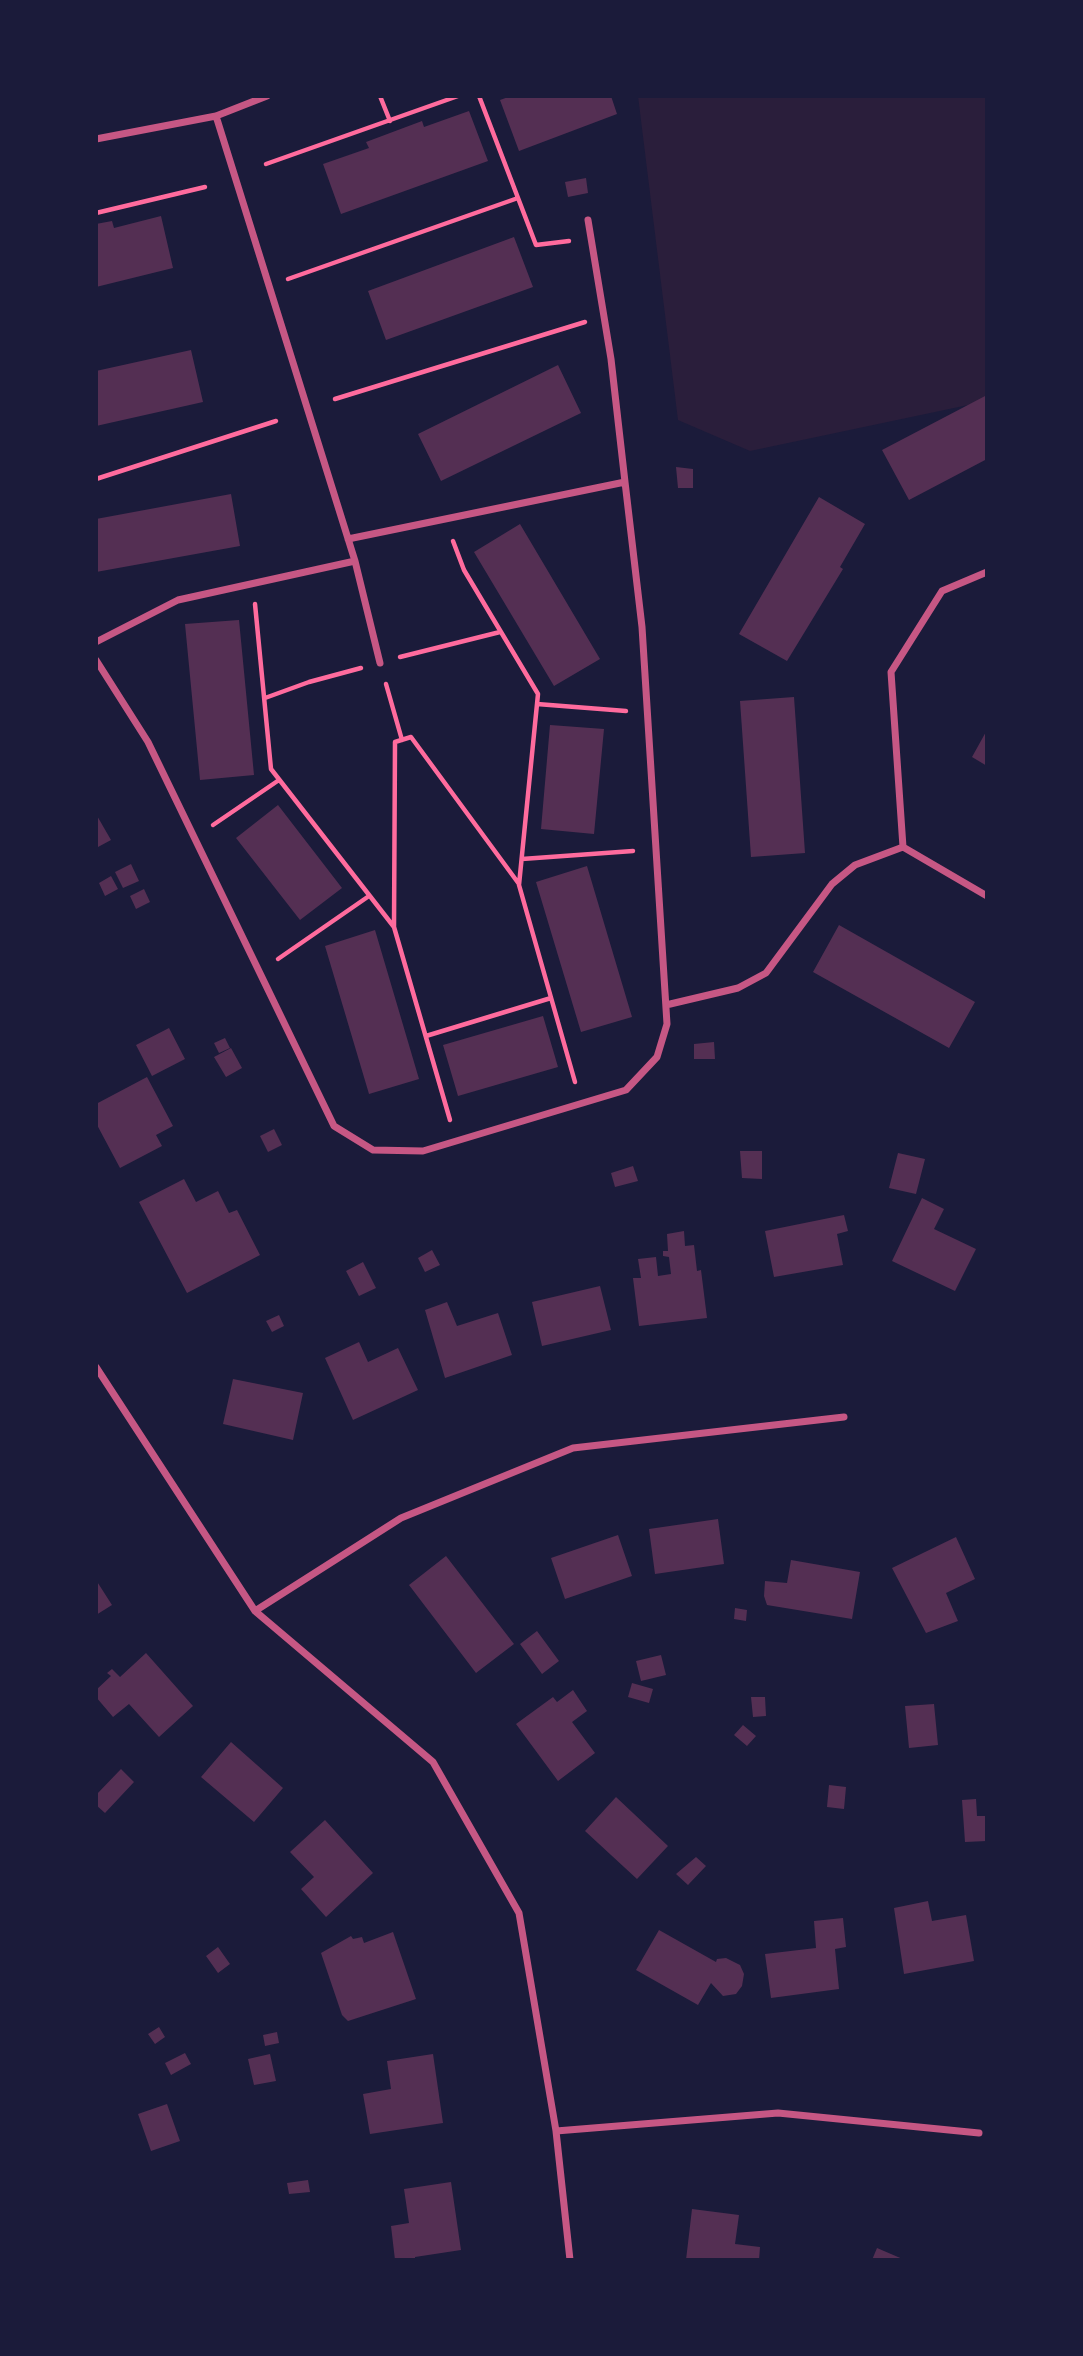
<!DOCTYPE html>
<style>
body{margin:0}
#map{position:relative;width:1083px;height:2356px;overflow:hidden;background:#1b1b3a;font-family:Cabin,sans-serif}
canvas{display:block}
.frame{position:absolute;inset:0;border:98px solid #1b1b3a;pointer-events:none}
</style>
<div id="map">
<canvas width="1083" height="2356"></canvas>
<div class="frame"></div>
</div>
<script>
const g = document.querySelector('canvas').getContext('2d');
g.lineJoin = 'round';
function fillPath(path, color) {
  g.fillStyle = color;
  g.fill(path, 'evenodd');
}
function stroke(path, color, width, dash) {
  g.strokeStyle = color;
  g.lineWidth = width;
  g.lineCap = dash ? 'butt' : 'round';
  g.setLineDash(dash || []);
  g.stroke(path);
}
fillPath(new Path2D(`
 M638 96H987V401L750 451 678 420Z`), '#2a1e3b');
fillPath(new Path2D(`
 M511 96H611L617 114 519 151 500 100Z
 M469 111 488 161 341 214 323 164 369 148 366 142 422 121 424 127Z
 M586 178 588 193 568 197 565 182Z
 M161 216 173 268 96 287V224L112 221 114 228Z
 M514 237 533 287 386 340 368 291Z
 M191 350 203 402 96 426V371Z
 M558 365 581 413 441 481 418 434Z
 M987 395V459L909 500 882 450Z
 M676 467 693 469V488H678Z
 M231 494 240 546 96 572V519Z
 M819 497 865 524 840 567 843 569 787 661 739 634Z
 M520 524 600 659 554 686 474 552Z
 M239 620 254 775 200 780 185 624Z
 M794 697 805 853 751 857 740 701Z
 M550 725 604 729 594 834 541 829Z
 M987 730V766L972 757Z
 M278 805 342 888 300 920 236 838Z
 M96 814 111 840 98 847 96 843Z
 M131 864 139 881 123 888 115 872Z
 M587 866 632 1017 581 1032 536 882Z
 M111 876 118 889 105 896 99 883Z
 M144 889 150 902 136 909 130 896Z
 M839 925 975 1002 949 1048 813 972Z
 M375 930 419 1079 369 1094 325 946Z
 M543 1016 558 1067 458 1096 443 1045Z
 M169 1028 185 1059 152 1076 136 1045Z
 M225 1038 230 1048 219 1053 214 1043Z
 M714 1042 715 1059H694V1044Z
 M231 1048 242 1068 226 1077 214 1057Z
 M147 1077 173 1126 156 1135 162 1146 120 1168 96 1123V1104Z
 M274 1129 282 1145 268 1152 260 1136Z
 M740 1151H762V1179L742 1178Z
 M898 1153 925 1159 916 1194 889 1188Z
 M633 1166 638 1181 615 1187 611 1173Z
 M184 1179 196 1202 218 1191 229 1213 237 1210 260 1255 187 1293 139 1202Z
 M922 1198 944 1209 934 1229 976 1249 955 1291 892 1261Z
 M844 1215 848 1231 837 1234 843 1265 774 1277 765 1231Z
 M684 1231 685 1246 694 1245 697 1271 701 1270 707 1318 639 1326 633 1278H641L638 1259 656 1257 658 1276 671 1274 669 1257 663 1256V1251H668L667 1234Z
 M432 1250 440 1265 425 1272 418 1258Z
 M363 1262 376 1288 359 1296 346 1271Z
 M600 1286 611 1330 542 1346 532 1302Z
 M447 1302 457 1326 498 1313 512 1355 445 1378 425 1310Z
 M279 1315 284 1326 272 1332 266 1321Z
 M359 1342 368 1362 398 1348 418 1390 353 1420 325 1358Z
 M233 1379 303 1393 293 1440 223 1424Z
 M718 1519 724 1564 655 1574 649 1529Z
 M618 1535 632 1576 565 1599 551 1558Z
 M956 1537 975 1579 946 1593 958 1621 926 1633 892 1568Z
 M446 1556 514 1644 476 1673 409 1585Z
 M791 1560 860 1572 852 1619 767 1605 764 1596 765 1581 787 1583Z
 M96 1580 112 1605 96 1615Z
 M735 1608 747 1610 746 1621 734 1619Z
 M537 1631 559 1661 542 1674 520 1644Z
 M146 1653 193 1706 159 1737 129 1704 113 1717 96 1697V1690L111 1676 107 1673 112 1669 120 1677Z
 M661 1655 666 1675 641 1681 636 1661Z
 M632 1683 653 1689 649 1703 628 1697Z
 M573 1690 587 1711 572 1722 595 1753 558 1781 516 1724 553 1697 557 1702Z
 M751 1697H765L766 1716 753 1717Z
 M934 1704 938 1745 909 1748 905 1706Z
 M743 1725 756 1736 747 1746 734 1735Z
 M231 1742 283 1788 254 1822 201 1777Z
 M121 1769 134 1782 105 1813 96 1805V1795Z
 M829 1785 846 1787 844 1809 827 1807Z
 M616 1797 668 1846 637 1879 585 1831Z
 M976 1799 977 1816H987V1841L965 1842 962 1800Z
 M325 1820 373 1873 326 1917 301 1889 314 1877 290 1852Z
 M696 1857 706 1866 688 1885 676 1874Z
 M928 1901 932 1921 966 1915 974 1961 904 1974 894 1908Z
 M843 1918 846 1947 835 1949 839 1989 771 1998 765 1954 816 1948 814 1921Z
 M659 1930 716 1962 717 1959 726 1958 740 1965 744 1974 742 1986 736 1994 723 1996 711 1983 698 2005 636 1970Z
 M393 1932 416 1999 348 2021 342 2015 321 1953 351 1936 353 1939 362 1937 364 1943Z
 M218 1947 230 1964 218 1973 206 1956Z
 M159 2027 165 2037 155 2044 148 2034Z
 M277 2032 279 2043 265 2046 263 2035Z
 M185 2053 191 2064 171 2075 165 2063Z
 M270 2054 276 2081 254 2085 248 2059Z
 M433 2054 443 2123 370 2134 363 2094 391 2089 387 2061Z
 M167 2104 180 2141 151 2151 138 2114Z
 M308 2180 310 2192 289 2194 287 2183Z
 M451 2182 461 2250 415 2257V2260H395L391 2226 409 2223 404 2189Z
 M692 2209 739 2215 735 2244 760 2247 759 2260H686Z
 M877 2248 905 2260H872Z`), '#542f53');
stroke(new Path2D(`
 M380 96 390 121
 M479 96 536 245 569 241
 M266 164 458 96
 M96 213 205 187
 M288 279 518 198
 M335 399 585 322
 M96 479 276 421
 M453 541 464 570 538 694 519 885 575 1082
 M255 604 271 769 394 927
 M400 657 500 632
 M386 684 402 740
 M265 698 309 682 361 668
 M537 704 626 711
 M213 825 279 780
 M522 859 633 851
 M278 959 369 896
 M426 1036 551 998
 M450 1120 394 927 395 742 411 737 519 884`), '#ff6b9d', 4.5);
stroke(new Path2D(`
 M216 116 355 561 380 663
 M96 139 216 116 267 96
 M588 220 611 359 625 482
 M987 572 942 591 891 672 903 847 987 896
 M96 642 178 600 355 561
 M96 660 148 742 334 1126 373 1150 423 1151 626 1090 657 1057 667 1024 642 627 625 482 348 539
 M666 1005 738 988 766 973 832 884 855 865 903 847
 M96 1367 255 1611 433 1762 519 1913 556 2131 570 2260
 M255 1611 401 1518 573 1448 844 1417
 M556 2131 778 2113 979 2133`), '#c65784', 7);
</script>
